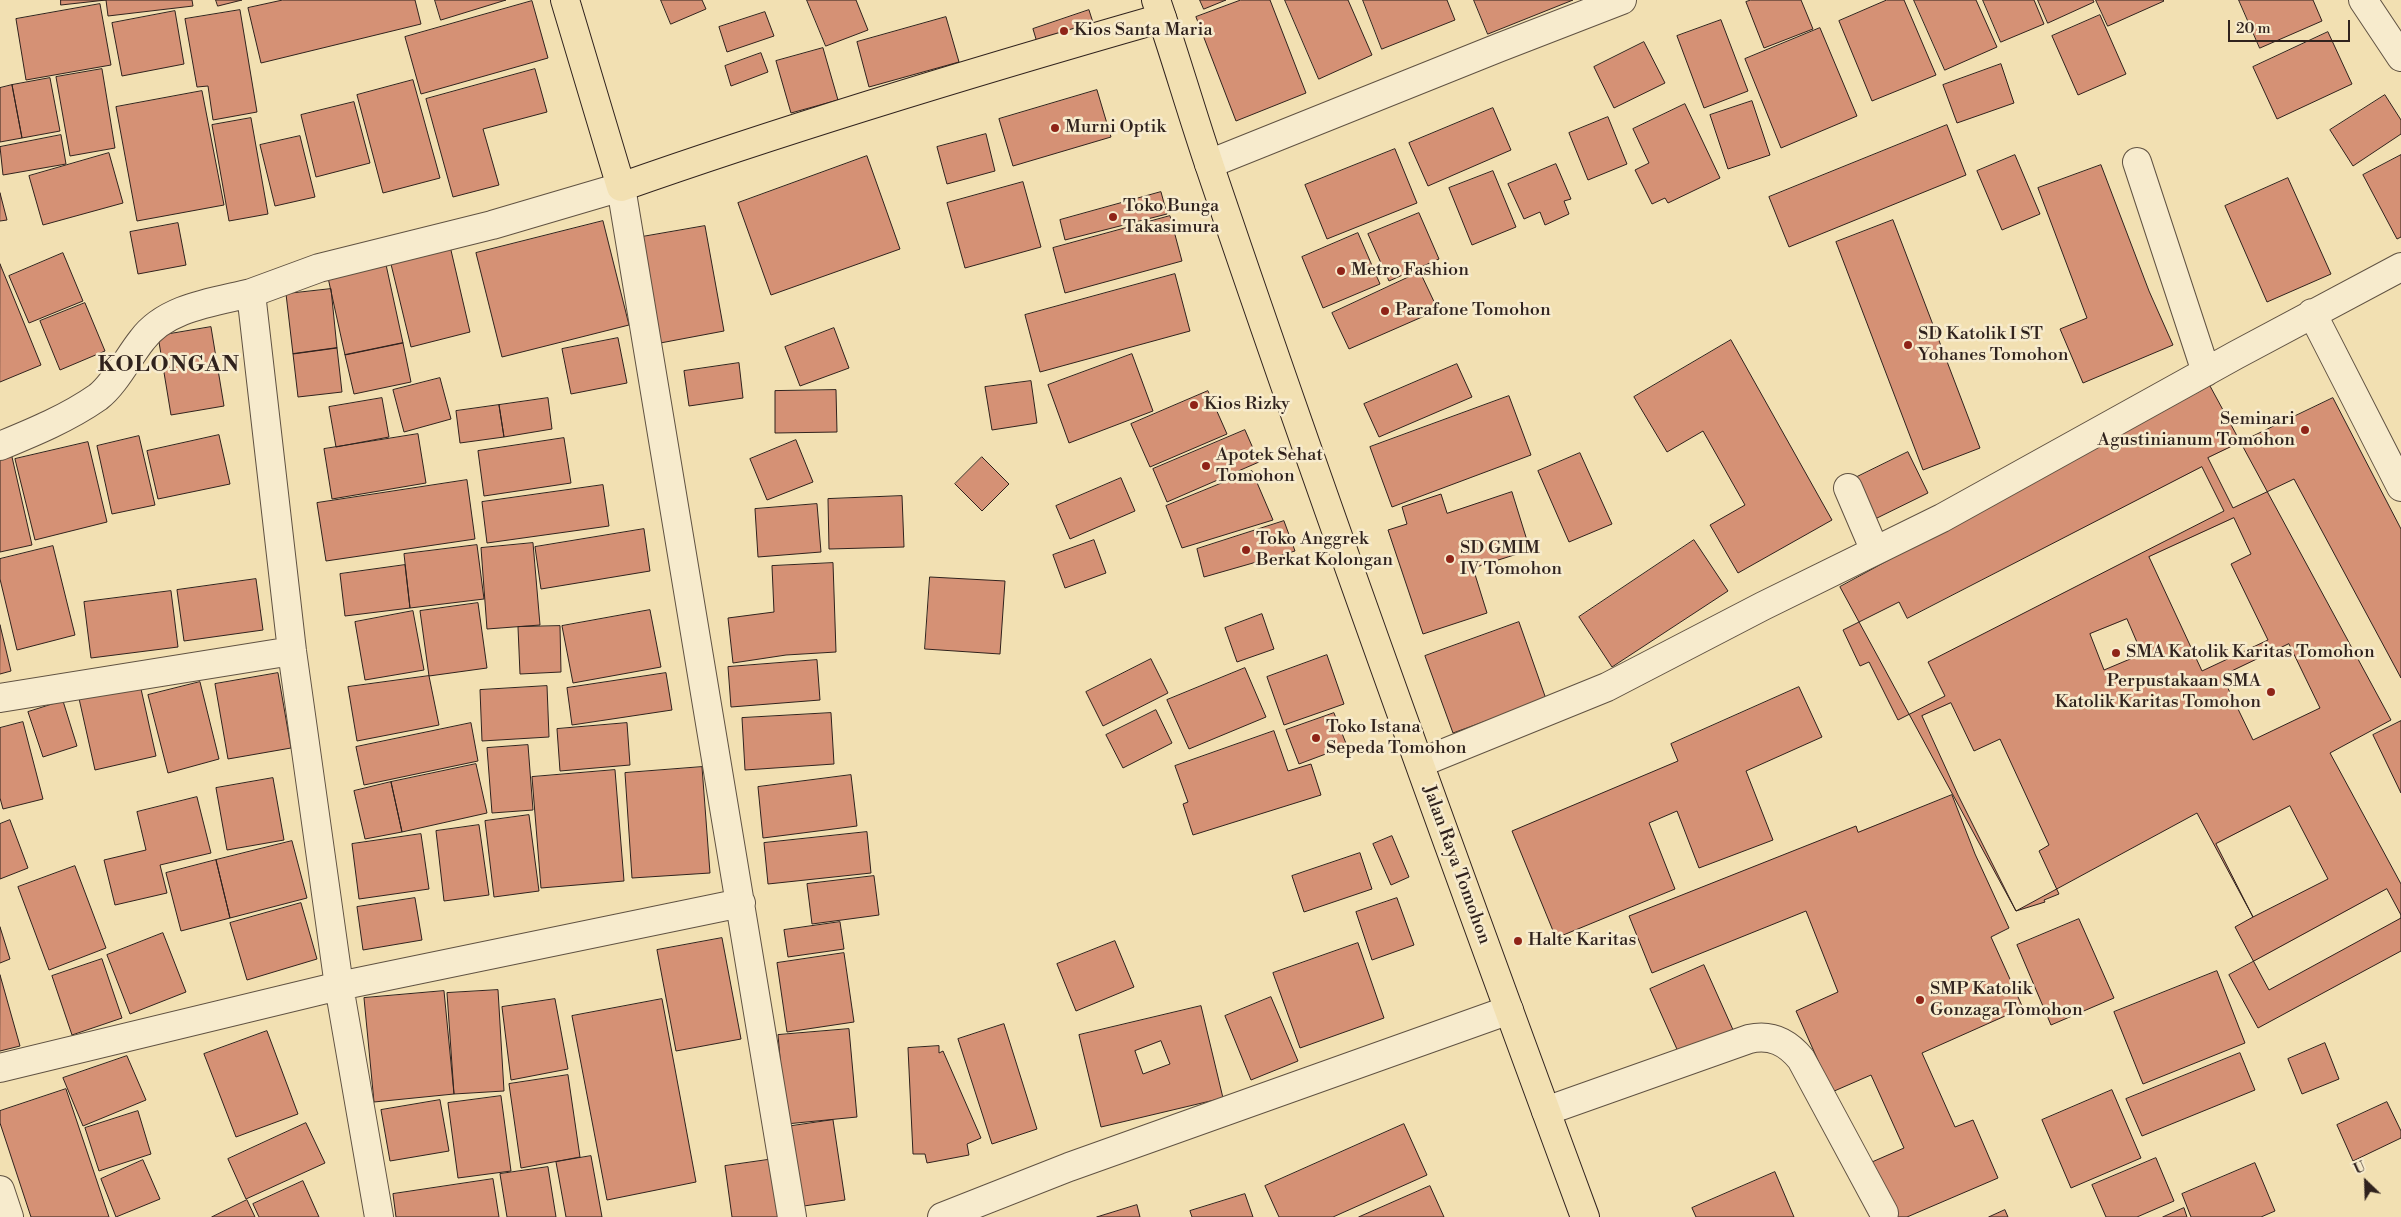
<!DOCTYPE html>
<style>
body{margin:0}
#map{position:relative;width:2401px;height:1217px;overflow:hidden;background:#f2e0b2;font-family:"Libre Bodoni",serif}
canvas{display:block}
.north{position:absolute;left:2341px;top:1157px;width:50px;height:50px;-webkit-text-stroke:4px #f7ebcd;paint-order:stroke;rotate:336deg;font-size:14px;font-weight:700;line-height:20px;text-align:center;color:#30221d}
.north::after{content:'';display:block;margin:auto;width:18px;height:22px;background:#30221d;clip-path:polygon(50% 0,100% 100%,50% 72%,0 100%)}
.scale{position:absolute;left:2228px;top:20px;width:122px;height:22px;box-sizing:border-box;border:2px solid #30221d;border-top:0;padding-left:6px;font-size:15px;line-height:18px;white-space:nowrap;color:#30221d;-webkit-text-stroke:4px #f7ebcd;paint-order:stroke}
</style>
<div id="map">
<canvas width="2401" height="1217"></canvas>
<div class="north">U</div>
<div class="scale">20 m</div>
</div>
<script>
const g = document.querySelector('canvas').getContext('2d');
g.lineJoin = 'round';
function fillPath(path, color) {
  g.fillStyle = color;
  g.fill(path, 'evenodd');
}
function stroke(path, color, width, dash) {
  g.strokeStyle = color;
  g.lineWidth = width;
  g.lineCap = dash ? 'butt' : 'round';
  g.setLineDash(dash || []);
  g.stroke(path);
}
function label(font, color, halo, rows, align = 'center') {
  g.font = font + ' "Libre Bodoni",serif';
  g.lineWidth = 5;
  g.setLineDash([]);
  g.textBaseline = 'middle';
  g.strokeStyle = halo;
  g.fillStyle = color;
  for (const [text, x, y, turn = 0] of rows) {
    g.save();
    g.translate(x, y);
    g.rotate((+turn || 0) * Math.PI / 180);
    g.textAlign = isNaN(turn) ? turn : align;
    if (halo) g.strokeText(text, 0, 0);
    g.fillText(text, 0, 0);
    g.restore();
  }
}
const building = new Path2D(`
 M61 0H192L193 6 108 16 106 0 61 5Z
 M216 0H242L218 6Z
 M283 0H415L421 24 261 63 248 8Z
 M435 0H506L441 20Z
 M661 0H702L706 9 671 24Z
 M807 0H856L868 30 826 46Z
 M1200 0H1226L1204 9Z
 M1241 0H1270L1306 93 1236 121 1196 17Z
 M1285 0H1348L1372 55 1319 79Z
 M1363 0H1447L1455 20 1382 49Z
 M1474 0H1573L1488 34Z
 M1751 0H1801L1813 29 1764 48 1746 2Z
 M1887 0H1904L1936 75 1872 101 1839 21Z
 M1914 0H1976L1997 47 1945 70Z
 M1983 0H2034L2044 24 2001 42Z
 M2038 0H2093L2094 2 2048 23Z
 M2096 0H2163L2164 1 2108 26Z
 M2239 0H2313L2322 21 2260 48Z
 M532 1 548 58 421 94 405 37Z
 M100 4 111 65 26 80 16 19Z
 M240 10 257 112 213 120 208 86 197 87 185 19Z
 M1089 10 1096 32 1039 49 1033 29Z
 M175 11 184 64 122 76 112 23Z
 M765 12 774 36 727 52 719 27Z
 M2100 15 2126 74 2078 95 2052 36Z
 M946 17 959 62 869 87 857 42Z
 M1721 20 1748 91 1704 108 1677 36Z
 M1820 28 1857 116 1781 148 1745 59Z
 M2328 32 2352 84 2277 119 2253 67Z
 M1644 42 1665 83 1614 108 1594 67Z
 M823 48 838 100 791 113 776 61Z
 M761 53 768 72 731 86 725 66Z
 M2001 64 2014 103 1957 123 1943 85Z
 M102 69 115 148 70 156 56 77Z
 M535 69 547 112 483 129 499 185 453 197 426 99Z
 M50 78 60 131 22 138 12 85Z
 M413 80 440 178 383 193 357 95Z
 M12 85 22 138 0 142V88Z
 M1097 90 1111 137 1013 166 999 119Z
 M202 91 224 205 137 221 116 107Z
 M2385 95 2401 120V134L2353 166 2330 130Z
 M1752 101 1770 155 1728 169 1710 115Z
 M354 102 370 163 316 177 301 115Z
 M1685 104 1720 178 1668 203 1665 198 1652 204 1635 170 1649 163 1633 129Z
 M1493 108 1511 150 1428 186 1409 143Z
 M1608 117 1627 164 1588 180 1569 133Z
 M251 118 268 214 229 221 212 125Z
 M1947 125 1966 175 1789 247 1769 197Z
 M986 134 995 171 947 184 937 147Z
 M61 135 66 164 3 175 0 147Z
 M300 136 315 197 275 206 260 145Z
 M1395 149 1417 203 1327 239 1305 185Z
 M109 153 123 203 43 225 29 176Z
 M2015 155 2040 214 2002 230 1977 171Z
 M2401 155V237L2397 239 2363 175Z
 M867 156 900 249 771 295 738 203Z
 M1556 164 1571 199 1564 201 1569 214 1545 225 1540 212 1524 219 1508 184Z
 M2101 165 2149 291 2173 345 2083 383 2060 329 2087 318 2038 188Z
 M1493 171 1516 227 1472 245 1449 188Z
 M2288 178 2331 274 2267 302 2225 206Z
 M1023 182 1041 247 965 268 947 203Z
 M1161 192 1167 214 1065 240 1060 220Z
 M0 193 7 220 0 221Z
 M1419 213 1439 259 1389 281 1368 234Z
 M1170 216 1182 261 1065 293 1053 248Z
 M1893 220 1980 448 1923 470 1836 242Z
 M603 221 629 325 502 357 476 253Z
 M178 223 186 265 138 274 130 232Z
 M705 226 724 331 655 344 636 238Z
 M1358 233 1380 284 1323 308 1302 257Z
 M450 246 470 332 411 347 390 260Z
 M63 253 83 301 29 323 9 276Z
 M385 260 403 343 345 355 327 273Z
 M0 264 41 365 0 382Z
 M1420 272 1438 310 1349 349 1332 313Z
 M1175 274 1190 331 1040 372 1025 315Z
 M331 289 337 348 293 354 286 294Z
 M85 303 105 351 60 370 40 321Z
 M211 327 224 406 171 415 158 336Z
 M834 328 849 368 800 386 785 347Z
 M618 338 627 383 571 394 562 349Z
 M1731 340 1832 520 1738 573 1710 525 1745 505 1703 431 1667 452 1634 397Z
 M403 343 411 382 354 394 345 355Z
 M337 348 342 392 298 397 293 354Z
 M1132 354 1153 411 1069 443 1048 385Z
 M739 363 743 398 689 406 684 371Z
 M1457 364 1472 397 1379 437 1364 404Z
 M440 378 451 419 404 432 393 390Z
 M1031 381 1037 423 992 430 985 387Z
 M2210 386 2391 720 2330 753 2401 884V918L2269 990 2235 927 2253 917 2197 813 2016 911 1840 587Z
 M836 390 837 432 775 433V391Z
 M1208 391 1227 434 1150 467 1131 424Z
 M1509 396 1531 455 1392 507 1370 447Z
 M382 398 389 437 336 447 329 407Z
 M548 398 552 429 504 437 499 405Z
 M2333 398 2401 529V678L2294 479 2233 508 2208 458Z
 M499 405 504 437 460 443 456 411Z
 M1245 430 1259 462 1167 502 1153 469Z
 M418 434 426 483 332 499 324 449Z
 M219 435 230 484 158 499 147 451Z
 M139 436 155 505 112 514 97 446Z
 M564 438 571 483 484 496 478 451Z
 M796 440 813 482 767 500 750 459Z
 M88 442 107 522 35 540 15 459Z
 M1908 452 1928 493 1875 519 1855 478Z
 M1580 453 1612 524 1569 542 1538 471Z
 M12 457 32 545 0 552V460Z
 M982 457 1009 484 982 511 955 484Z
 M2202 467 2224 511 1928 662 1945 696 1898 720 1869 662 1860 666 1843 630 1899 602 1907 618Z
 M1252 471 1273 520 1182 548 1166 506Z
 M1121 478 1135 511 1070 539 1056 506Z
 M467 480 475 539 326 561 317 503Z
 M603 485 609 526 487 543 482 502Z
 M1512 492 1530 550 1473 568 1487 613 1423 634 1388 530 1407 524 1402 507 1441 494 1447 513Z
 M902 496 904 547 829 549 828 499Z
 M817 504 821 552 758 557 755 509Z
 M2234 518 2251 554 2231 564 2268 640 2202 671 2149 557Z
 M1284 521 1295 551 1204 577 1197 549Z
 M644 529 650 571 541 589 535 547Z
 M1094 540 1106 573 1065 588 1053 555Z
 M1694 540 1728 591 1612 667 1579 617Z
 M533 543 540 625 487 629 481 548Z
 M477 545 484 599 410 608 404 554Z
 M53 546 75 635 17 650 0 579V559Z
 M833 563 836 652 786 655 733 663 728 618 774 612 772 566Z
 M405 565 410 608 345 616 340 574Z
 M930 577 1005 581 1000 654 925 649Z
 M256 579 263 630 184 641 177 590Z
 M171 591 178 647 91 658 84 602Z
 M478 603 487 668 429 676 420 611Z
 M650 610 661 667 573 683 562 626Z
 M413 611 424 670 365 680 355 622Z
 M1262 614 1274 649 1237 662 1225 628Z
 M2127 619 2142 654 2104 670 2090 634Z
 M1519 622 1546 699 1453 733 1425 656Z
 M0 625 11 671 0 674Z
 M560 626 561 672 520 674 518 627Z
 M2289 644 2320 708 2253 740 2222 676Z
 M1327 655 1344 704 1284 725 1267 677Z
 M1151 659 1168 693 1103 726 1086 692Z
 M817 660 820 700 731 707 728 667Z
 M1245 668 1266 717 1189 749 1167 700Z
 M278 673 291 748 228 759 215 684Z
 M666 673 672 710 572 725 567 688Z
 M429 676 439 725 357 741 348 687Z
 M139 680 156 756 95 770 78 694Z
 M200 682 219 759 168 773 148 695Z
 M547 686 549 737 482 741 480 690Z
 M1799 687 1822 737 1746 771 1773 840 1699 868 1677 811 1649 823 1675 889 1556 938 1512 831 1678 761 1671 744Z
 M63 701 77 746 43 757 28 712Z
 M1951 703 1974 751 2000 739 2049 845 2039 851 2059 894 2044 900 2045 902 2016 911 1958 795 1922 716Z
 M1156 710 1172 743 1123 768 1106 735Z
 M831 713 834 764 745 770 742 718Z
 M1334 713 1347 746 1299 764 1286 730Z
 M2401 721V793L2373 735Z
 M23 722 43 799 3 809 0 798V728Z
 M471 723 478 761 364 785 356 747Z
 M627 723 630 765 560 771 557 729Z
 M1274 731 1288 771 1311 764 1321 795 1193 835 1183 804 1188 802 1175 766Z
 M528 745 533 810 492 813 487 748Z
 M476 764 487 813 402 832 391 782Z
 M702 767 710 873 632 878 625 773Z
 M615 770 624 881 541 888 532 777Z
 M851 775 857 826 763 838 758 787Z
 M273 778 284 840 227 850 216 788Z
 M391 782 402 832 365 839 354 791Z
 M1952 795 1975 854 2009 928 1991 937 2023 1008 1922 1053 1955 1127 1973 1120 1998 1178 1907 1217H1895L1872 1162 1904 1148 1871 1075 1832 1092 1796 1011 1838 992 1806 911 1652 973 1629 916 1856 826 1858 832Z
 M197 797 211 853 160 865 167 893 115 905 104 860 146 850 137 812Z
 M2290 806 2328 879 2253 917 2216 844Z
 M529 815 539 891 494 897 485 821Z
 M10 820 28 868 0 879V824Z
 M479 825 489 895 444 901 436 831Z
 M867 832 871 873 768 884 764 843Z
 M421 834 429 889 359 899 352 844Z
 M1392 836 1409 877 1391 885 1373 844Z
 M292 841 307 898 230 918 216 860Z
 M1360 853 1372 889 1304 912 1292 876Z
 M216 860 230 918 181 931 166 873Z
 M75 866 106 948 49 970 18 887Z
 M874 876 879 915 812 924 807 884Z
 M2387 889 2401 915V951L2258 1028 2229 975Z
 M415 898 422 940 363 950 357 907Z
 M1397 898 1414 945 1372 960 1356 912Z
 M301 903 317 959 247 980 230 923Z
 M2079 919 2114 998 2051 1025 2017 945Z
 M840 922 844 949 788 957 784 930Z
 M0 927 10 959 0 963Z
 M163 933 186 992 130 1014 107 955Z
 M722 938 741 1039 676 1051 657 950Z
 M1115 941 1134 987 1076 1011 1057 964Z
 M1358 943 1384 1018 1300 1048 1273 973Z
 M844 953 854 1022 787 1032 777 963Z
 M102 959 122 1018 72 1035 52 976Z
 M1704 965 1734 1032 1680 1056 1650 989Z
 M2217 971 2245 1043 2143 1084 2114 1012Z
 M0 975 20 1046 0 1051Z
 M498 990 504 1091 454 1094 447 993Z
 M444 991 454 1094 374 1102 364 998Z
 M1271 997 1298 1061 1251 1080 1225 1016Z
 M555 999 568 1069 511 1080 502 1007Z
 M662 999 696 1182 607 1200 572 1016Z
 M1201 1006 1223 1098 1101 1127 1079 1035ZM1161 1041 1170 1064 1143 1074 1135 1051Z
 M1004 1024 1037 1129 992 1144 958 1039Z
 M849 1029 857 1117 786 1124 778 1035Z
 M267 1031 298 1114 236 1137 204 1054Z
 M2325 1043 2339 1079 2302 1094 2288 1059Z
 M939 1046V1053L943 1051 981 1138 967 1144 969 1155 927 1163 925 1154H913L908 1048Z
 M2240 1053 2255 1090 2142 1136 2126 1099Z
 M127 1056 146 1100 83 1126 63 1078Z
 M568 1075 580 1157 521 1168 509 1084Z
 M66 1089 109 1217H31L0 1123V1111Z
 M2112 1090 2141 1158 2071 1188 2042 1120Z
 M501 1096 511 1171 458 1178 448 1103Z
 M440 1100 449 1151 390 1161 381 1110Z
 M2387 1102 2401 1131V1138L2353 1161 2337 1125Z
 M138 1111 151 1154 99 1171 85 1128Z
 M833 1120 845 1200 797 1207 785 1127Z
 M306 1123 325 1163 246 1199 228 1159Z
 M1404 1124 1427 1175 1333 1217H1279L1265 1186Z
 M591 1156 602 1217H566L556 1162Z
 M2156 1158 2174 1201 2137 1217H2106L2092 1185Z
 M774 1159 783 1217H732L725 1166Z
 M143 1160 160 1199 116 1217 101 1179Z
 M2255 1163 2275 1211 2261 1217H2191L2182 1194Z
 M548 1167 556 1217H507L500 1174Z
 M1775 1172 1794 1217H1696L1692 1208Z
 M493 1179 499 1217H396L393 1194Z
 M303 1181 319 1217H259L253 1204Z
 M1430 1186 1444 1217H1359Z
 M1245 1194 1253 1217H1192L1190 1211Z
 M247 1200 255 1217H212Z
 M1137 1205 1140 1217H1097Z
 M2184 1208 2187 1217H2163Z
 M2005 1210 2008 1217H1989Z`);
fillPath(building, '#d59175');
stroke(building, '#30221d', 1);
const minor = new Path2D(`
 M2363 0 2401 57
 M2137 162 2206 372
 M1209 164 1498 48 1622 0
 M2312 313 2401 487
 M0 446C34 432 68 418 98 397 115 384 129 356 142 340 166 307 215 302 251 293
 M1848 488 1875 551
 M0 698 292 651
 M1420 763 1607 687 1763 606 1942 518 2236 355 2401 267
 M0 1068 339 986 741 903
 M1546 1111 1749 1039C1771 1034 1787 1042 1801 1059L1884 1213
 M0 1190 9 1217
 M379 1217 339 986 292 651 251 293 319 268 492 225 621 187 792 1217
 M942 1217 1069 1167 1509 1010`);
const major = new Path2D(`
 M565 0 621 187C800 124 980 70 1162 18`);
const highway = new Path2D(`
 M1156 0C1175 55 1191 111 1210 167 1329 519 1456 868 1585 1217`);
stroke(minor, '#605242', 30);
stroke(major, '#30221d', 30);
stroke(highway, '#30221d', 30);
stroke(minor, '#f7ebcd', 28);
stroke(major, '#f2e0b2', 28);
stroke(highway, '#f2e0b2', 28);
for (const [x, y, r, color] of [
 [1064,31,5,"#8f2418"],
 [1055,128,5,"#8f2418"],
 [1113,217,5,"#8f2418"],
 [1341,271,5,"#8f2418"],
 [1385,311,5,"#8f2418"],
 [1908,345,5,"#8f2418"],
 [1194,405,5,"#8f2418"],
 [2305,430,5,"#8f2418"],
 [1206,466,5,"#8f2418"],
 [1246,550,5,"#8f2418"],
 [1450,559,5,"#8f2418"],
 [2116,653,5,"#8f2418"],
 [2271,692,5,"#8f2418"],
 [1316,738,5,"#8f2418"],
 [1518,941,5,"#8f2418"],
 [1920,1000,5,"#8f2418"]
]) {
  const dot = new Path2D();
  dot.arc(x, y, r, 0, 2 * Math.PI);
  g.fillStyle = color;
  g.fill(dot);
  stroke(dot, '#f7ebcd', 2);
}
label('18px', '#30221d', '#f7ebcd', [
 ["Kios Santa Maria",1074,31],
 ["Murni Optik",1065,128],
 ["Toko Bunga",1123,207],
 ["Takasimura",1123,228],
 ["Metro Fashion",1351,271],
 ["Parafone Tomohon",1395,311],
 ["SD Katolik I ST",1918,335],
 ["Yohanes Tomohon",1918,356],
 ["Kios Rizky",1204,405],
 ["Seminari",2295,420,"right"],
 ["Agustinianum Tomohon",2295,441,"right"],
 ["Apotek Sehat",1216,456],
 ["Tomohon",1216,477],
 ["Toko Anggrek",1256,540],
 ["Berkat Kolongan",1256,561],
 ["SD GMIM",1460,549],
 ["IV Tomohon",1460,570],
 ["SMA Katolik Karitas Tomohon",2126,653],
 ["Perpustakaan SMA",2261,682,"right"],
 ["Katolik Karitas Tomohon",2261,703,"right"],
 ["Toko Istana",1326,728],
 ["Sepeda Tomohon",1326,749],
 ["Halte Karitas",1528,941],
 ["SMP Katolik",1930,990],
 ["Gonzaga Tomohon",1930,1011]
], 'left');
label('18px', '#30221d', '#f7ebcd', [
 ["Jalan Raya Tomohon",1456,865,70]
]);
g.letterSpacing = '1px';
label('bold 22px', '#30221d', '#f7ebcd', [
 ["KOLONGAN",169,366]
]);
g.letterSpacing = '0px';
</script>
